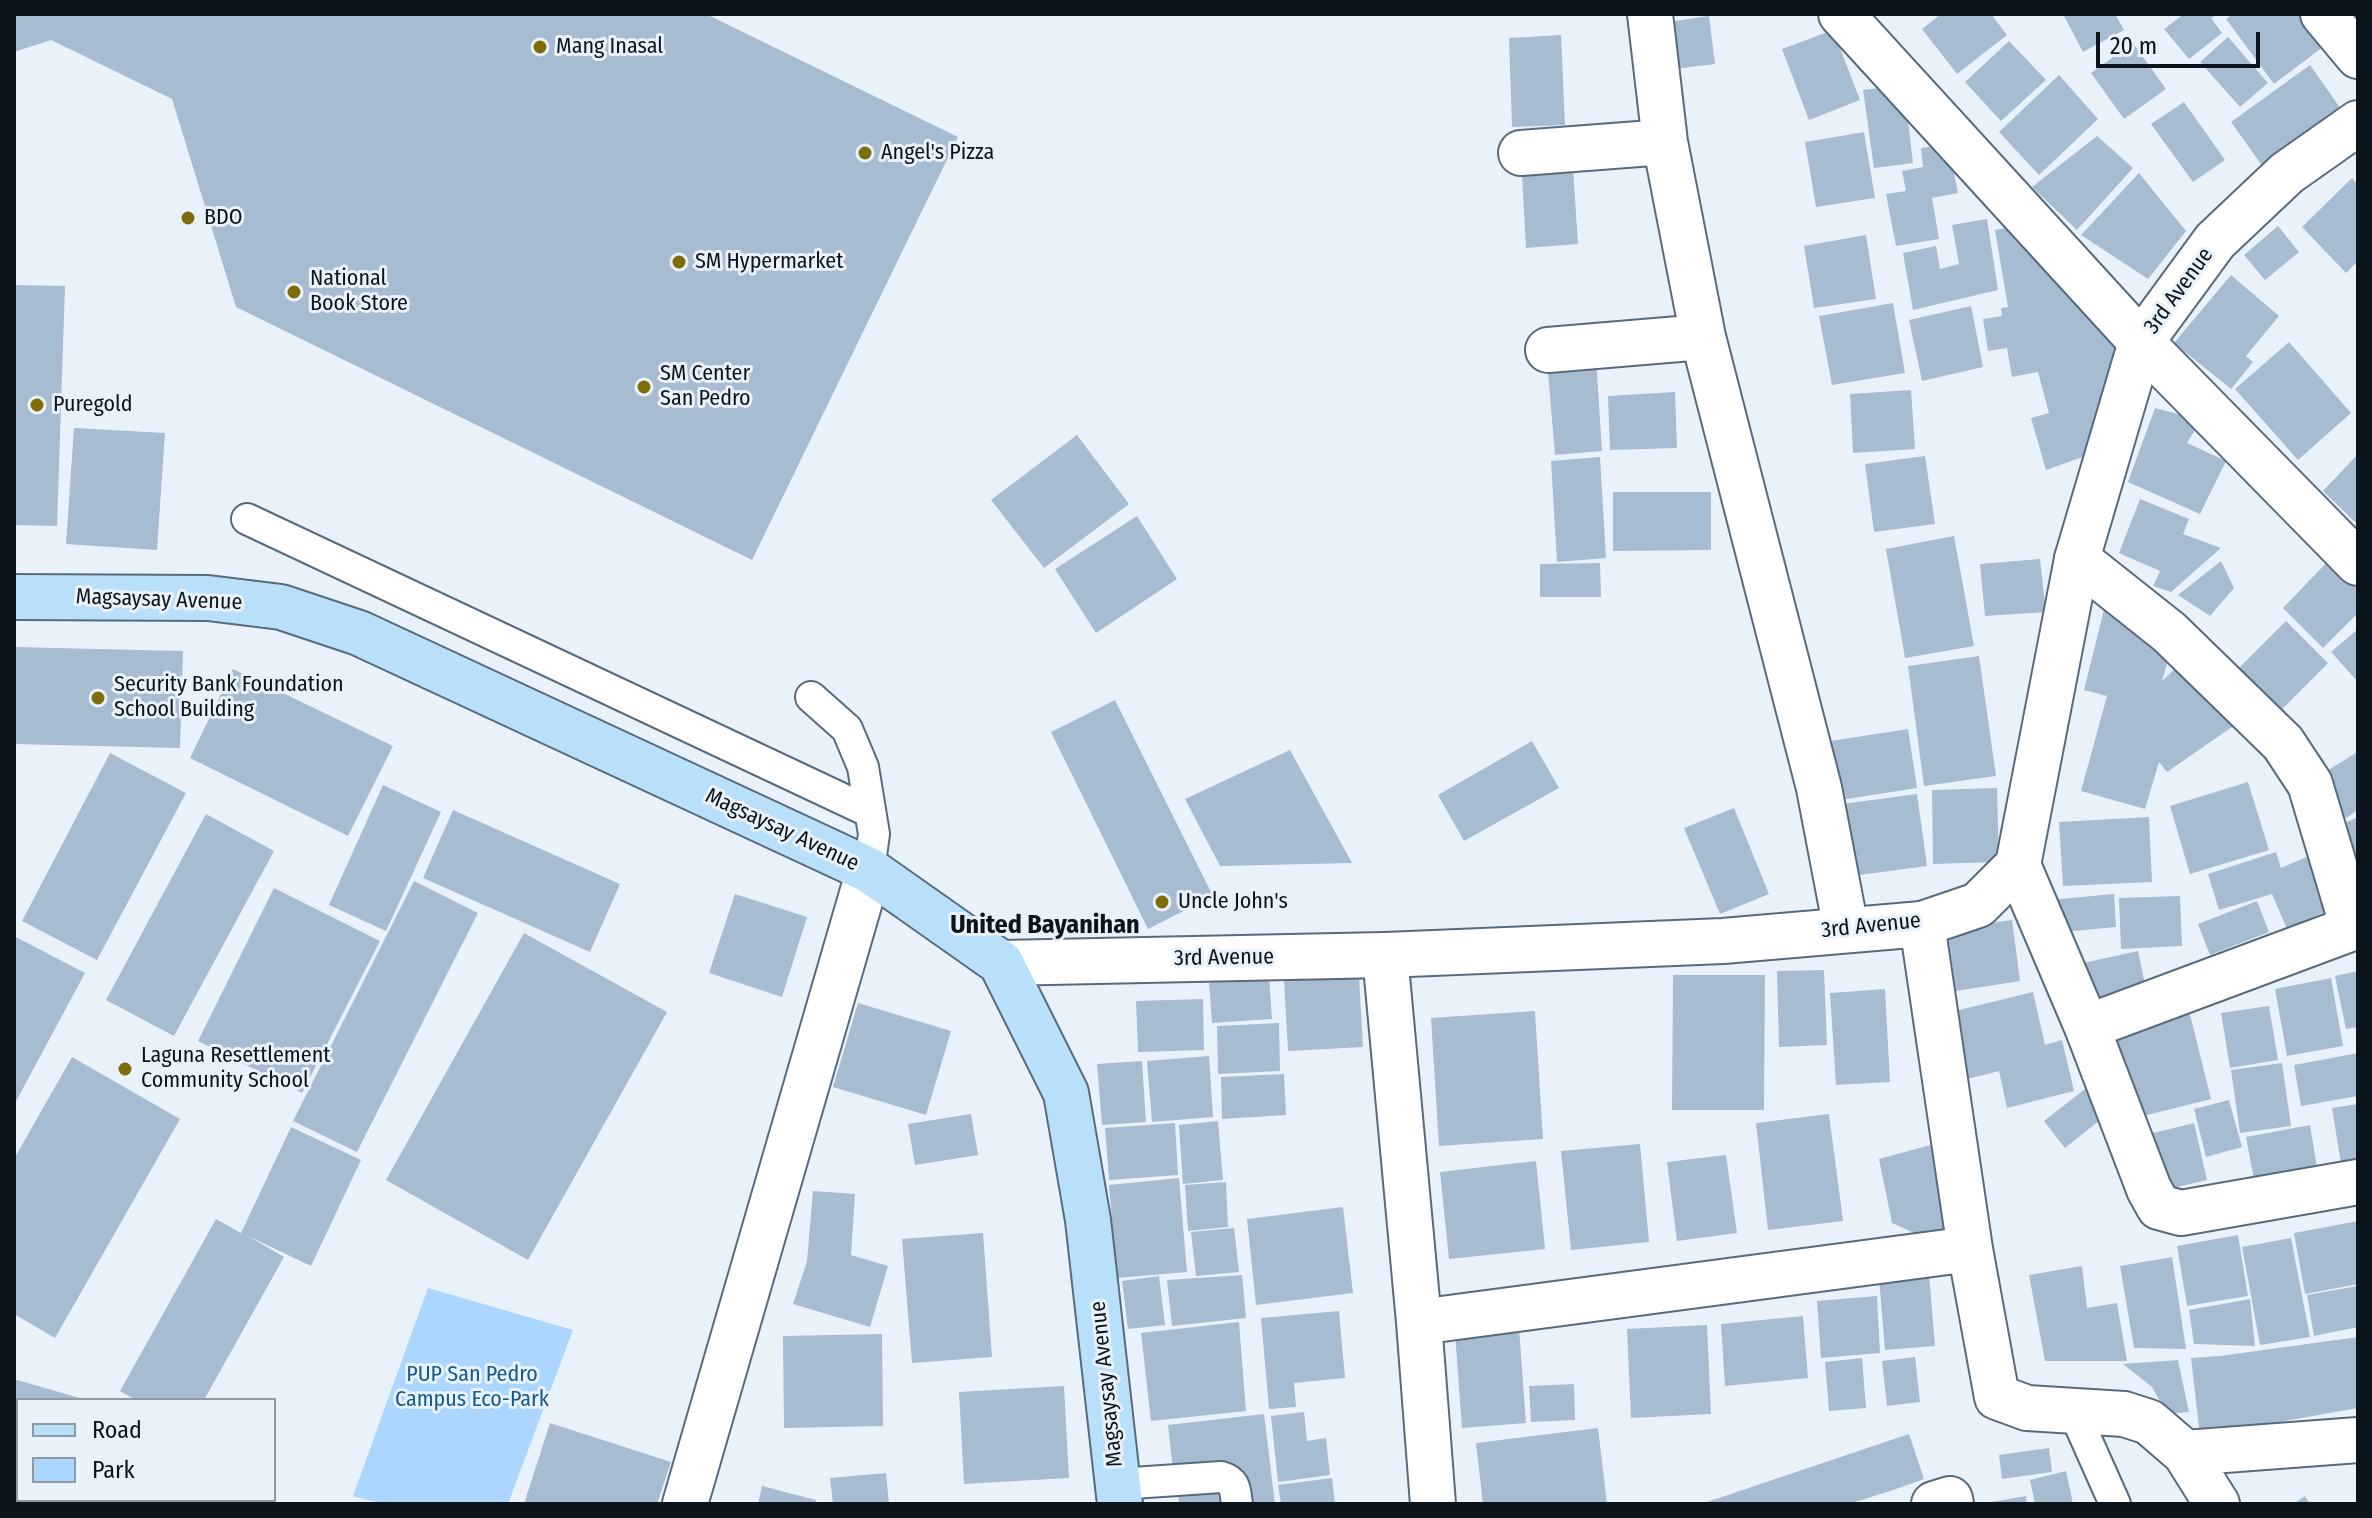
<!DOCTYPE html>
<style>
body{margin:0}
#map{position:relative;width:2372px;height:1518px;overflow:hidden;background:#e9f2fb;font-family:"Fira Sans Condensed",sans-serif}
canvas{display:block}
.frame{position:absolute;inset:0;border:16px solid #0c141b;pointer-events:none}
.legend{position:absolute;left:16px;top:1398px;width:260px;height:104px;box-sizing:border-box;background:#e9f2fb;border:2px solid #9199a1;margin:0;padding:10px 14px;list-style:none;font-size:24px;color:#0c141b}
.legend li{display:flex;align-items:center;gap:16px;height:40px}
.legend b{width:40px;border:2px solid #9199a1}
.scale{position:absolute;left:2096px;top:32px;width:164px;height:36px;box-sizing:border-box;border:4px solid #0c141b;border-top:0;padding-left:10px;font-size:24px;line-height:28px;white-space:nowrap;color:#0c141b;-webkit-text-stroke:6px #e9f2fb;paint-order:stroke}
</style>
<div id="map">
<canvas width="2372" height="1518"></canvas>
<div class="frame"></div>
<ul class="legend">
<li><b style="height:10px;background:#b9e0fb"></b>Road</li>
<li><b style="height:22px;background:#aad6ff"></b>Park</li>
</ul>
<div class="scale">20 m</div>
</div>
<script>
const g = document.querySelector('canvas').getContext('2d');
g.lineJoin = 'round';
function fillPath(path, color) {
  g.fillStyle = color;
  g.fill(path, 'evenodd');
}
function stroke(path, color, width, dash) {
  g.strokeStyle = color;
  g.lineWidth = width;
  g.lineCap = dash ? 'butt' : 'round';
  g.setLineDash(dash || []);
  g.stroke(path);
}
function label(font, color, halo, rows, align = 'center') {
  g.font = font + ' "Fira Sans Condensed",sans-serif';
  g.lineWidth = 6;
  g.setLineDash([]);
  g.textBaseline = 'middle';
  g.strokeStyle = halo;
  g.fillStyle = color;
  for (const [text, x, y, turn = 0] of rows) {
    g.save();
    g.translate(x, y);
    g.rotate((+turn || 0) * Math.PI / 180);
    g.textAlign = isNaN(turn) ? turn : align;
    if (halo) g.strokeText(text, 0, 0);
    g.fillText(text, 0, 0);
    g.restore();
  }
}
fillPath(new Path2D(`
 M428 1288 573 1330 508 1504H383L353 1496Z`), '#aad6ff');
fillPath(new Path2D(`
 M14 14H706L958 137 752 560 236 307 172 99 51 40 14 52Z
 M1941 14H1991L2007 35 1957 74 1922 29Z
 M2063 14H2115L2124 30 2083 52Z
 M2184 14H2218L2211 18 2222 33 2189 59 2164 29Z
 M2233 14H2305L2327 44 2274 84 2226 19Z
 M1709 16 1715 64 1674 69 1668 22Z
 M1833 30 1860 100 1809 120 1782 49Z
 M1561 35 1565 125 1512 127 1509 38Z
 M2228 37 2268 83 2240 107 2200 62Z
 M2009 41 2046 80 2001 121 1965 82Z
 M2133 43 2166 89 2124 119 2091 73Z
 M2310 65 2341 109 2263 167 2231 122Z
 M2059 75 2098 119 2039 175 1999 132Z
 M1904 85 1913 163 1874 168 1863 90Z
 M2184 102 2225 160 2193 182 2151 124Z
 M1864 132 1875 198 1816 207 1805 142Z
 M2097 136 2133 168 2077 230 2032 187Z
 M1948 144 1958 193 1932 198 1939 239 1896 246 1886 194 1906 191 1902 171 1923 167 1921 148Z
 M1572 153 1578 244 1526 248 1521 157Z
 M2139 173 2186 231 2148 279 2081 235Z
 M2352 178 2358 185V261L2346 273 2302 227Z
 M1987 219 1998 290 1913 310 1903 253 1936 246 1940 269 1959 264 1952 225Z
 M2278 226 2299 252 2265 280 2244 255Z
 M2012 227 2053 281 2134 342 2102 450 2046 470 2031 418 2049 413 2038 372 2012 377 2007 348 1988 351 1983 319 2002 316 2001 308 2008 307 1995 230Z
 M1866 235 1876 299 1814 308 1804 246Z
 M2231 275 2279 316 2246 356 2253 362 2231 389 2174 343Z
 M14 285 65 286 57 526 14 525Z
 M1893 303 1905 373 1832 385 1819 316Z
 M1971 306 1983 367 1922 381 1909 320Z
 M2289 342 2351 413 2298 460 2235 389Z
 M1596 357 1602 451 1555 455 1547 361Z
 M1911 390 1915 449 1853 453 1850 394Z
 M1675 392 1677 448 1610 450 1608 396Z
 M2155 408 2201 420 2187 443 2226 461 2200 514 2128 482Z
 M74 428 165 433 157 550 66 544Z
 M1077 435 1129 504 1044 568 991 500Z
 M2358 454V525L2323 491Z
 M1925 456 1935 524 1874 532 1865 464Z
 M1600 457 1606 558 1557 562 1551 461Z
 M1613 492H1711V550L1613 551Z
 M2140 499 2189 519 2183 534 2221 548 2171 592 2153 586 2160 571 2119 553Z
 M1137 516 1177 579 1096 633 1055 569Z
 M1954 536 1974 646 1905 658 1886 549Z
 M2040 559 2046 612 1985 616 1980 564Z
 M2330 559 2358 586V613L2323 648 2283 608Z
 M2221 561 2234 588 2210 616 2178 595Z
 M1600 563 1601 597H1540V564Z
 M2108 594 2160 634 2155 649 2170 653 2162 681 2179 665 2235 725 2167 772 2159 762 2145 809 2081 791 2107 696 2084 690Z
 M2286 621 2328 663 2272 719 2229 678Z
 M2358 629V682L2331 652Z
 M14 647 183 651 180 748 14 744Z
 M1979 656 1996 776 1924 786 1908 666Z
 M233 669 393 746 348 836 190 758Z
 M1115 700 1213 896 1148 929 1051 732Z
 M1908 729 1917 788 1840 800 1831 741Z
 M1532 741 1559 788 1464 841 1438 795Z
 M1290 750 1352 863 1220 866 1185 799Z
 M2357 752 2358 810 2346 818 2319 776Z
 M110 753 186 793 97 960 22 921Z
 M2248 782 2269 850 2190 874 2170 806Z
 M383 785 441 812 386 931 329 905Z
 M1997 788 1999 862 1933 864 1932 790Z
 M1917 794 1927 866 1852 876 1842 804Z
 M1734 808 1769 894 1720 914 1684 828Z
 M453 810 620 884 590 952 423 878Z
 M206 814 274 851 174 1036 106 1000Z
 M2149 817 2152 882 2063 886 2059 822Z
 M2358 817V892L2331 829Z
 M2276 852 2281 868 2318 852 2340 905 2287 929 2272 894 2219 910 2208 874Z
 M414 881 478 913 357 1152 293 1121Z
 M274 888 380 941 302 1093 198 1041Z
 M735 894 807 917 782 997 709 973Z
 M2114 894 2116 927 2052 933 2049 900Z
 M2180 896 2182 946 2121 949 2119 898Z
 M2257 901 2269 932 2210 955 2198 924Z
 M2012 920 2020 981 1956 991 1947 929Z
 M524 933 667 1012 528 1260 386 1180Z
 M14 936 85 973 14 1105Z
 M2138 951 2148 999 2094 1012 2083 963Z
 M1824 970 1827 1045 1779 1047 1777 971Z
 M2358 971V1027L2346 1029 2335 976Z
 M1673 975H1765L1764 1110H1672Z
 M1269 976 1272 1019 1212 1023 1209 981Z
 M1359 977 1363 1047 1288 1051 1284 980Z
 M2331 978 2343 1046 2287 1056 2275 989Z
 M1885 989 1890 1082 1836 1085 1830 993Z
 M2033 992 2045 1045 2062 1040 2074 1091 2007 1108 1999 1071 1967 1079 1951 1012Z
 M1203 999 1204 1050 1138 1052 1136 1001Z
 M2187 1002 2211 1099 2131 1119 2108 1022Z
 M858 1003 951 1031 926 1115 833 1087Z
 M2269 1006 2278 1060 2230 1068 2221 1013Z
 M1535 1011 1543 1139 1439 1146 1431 1018Z
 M1279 1023 1280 1071 1218 1074 1217 1026Z
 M2358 1053V1096L2301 1106 2294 1065Z
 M1209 1056 1213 1117 1152 1122 1147 1061Z
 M72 1057 180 1119 55 1338 14 1314V1159Z
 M1142 1061 1146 1122 1102 1125 1097 1064Z
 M2282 1063 2291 1126 2240 1133 2231 1070Z
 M1284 1074 1286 1115 1222 1119 1221 1077Z
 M2090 1085 2110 1112 2065 1148 2044 1121Z
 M2229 1100 2242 1147 2206 1157 2194 1109Z
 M2358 1104V1167L2342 1170 2332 1108Z
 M971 1114 978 1155 915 1165 908 1124Z
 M1829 1114 1843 1221 1768 1230 1756 1123Z
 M1218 1121 1223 1180 1183 1184 1179 1125Z
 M1175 1123 1178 1175 1109 1180 1105 1128Z
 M2194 1123 2207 1180 2165 1190 2153 1133Z
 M2310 1125 2318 1174 2255 1185 2246 1137Z
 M291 1127 361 1160 311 1266 248 1236 284 1257 204 1400H136L120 1391 216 1219 241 1233Z
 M1640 1144 1649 1242 1571 1250 1561 1151Z
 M1934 1144 1957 1243 1934 1242 1892 1223 1879 1159Z
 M1726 1155 1737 1233 1677 1241 1667 1162Z
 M1536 1161 1545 1249 1449 1259 1440 1172Z
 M1179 1178 1187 1272 1117 1278 1109 1185Z
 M1226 1182 1228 1227 1188 1231 1185 1185Z
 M813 1191 855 1194 851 1255 888 1266 870 1327 793 1304 807 1261Z
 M1343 1207 1353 1293 1256 1305 1247 1219Z
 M2358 1221V1284L2305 1294 2294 1233Z
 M1234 1228 1239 1272 1196 1276 1191 1232Z
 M983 1233 992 1357 912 1363 902 1239Z
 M2238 1235 2248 1296 2187 1306 2177 1246Z
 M2291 1238 2310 1337 2260 1345 2242 1247Z
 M2172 1257 2186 1349 2134 1348 2120 1266Z
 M2082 1266 2087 1308 2117 1303 2127 1361H2045L2029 1275Z
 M1929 1273 1935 1346 1885 1350 1879 1278Z
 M1242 1275 1246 1318 1172 1326 1167 1280Z
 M1159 1276 1165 1325 1128 1329 1122 1281Z
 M2358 1286V1327L2314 1336 2307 1295Z
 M1877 1296 1880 1353 1821 1358 1817 1301Z
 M2250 1299 2255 1346 2194 1344 2189 1310Z
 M1339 1311 1345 1378 1294 1383 1296 1407 1269 1409 1261 1318Z
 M1803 1316 1808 1378 1725 1386 1721 1324Z
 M1239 1322 1246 1411 1151 1421 1141 1333Z
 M1707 1325 1711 1414 1631 1418 1627 1329Z
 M1519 1328 1526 1423 1462 1428 1455 1333Z
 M882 1334 883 1426 784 1428 783 1336Z
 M2358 1337V1408L2200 1436 2191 1358 2220 1356Z
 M1915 1357 1920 1402 1887 1406 1882 1361Z
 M1862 1358 1866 1408 1829 1411 1825 1362Z
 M2178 1360 2189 1412 2167 1414 2152 1387 2123 1364Z
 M14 1379 83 1399 18 1400V1468L14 1467Z
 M1574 1384 1575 1420 1531 1422 1529 1386Z
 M1064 1386 1069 1478 964 1484 959 1392Z
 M1304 1412 1307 1441 1326 1438 1330 1475 1278 1482 1271 1416Z
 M1264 1414 1275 1504H1242L1238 1472 1174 1480 1168 1425Z
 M550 1423 671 1462 657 1504H524Z
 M1598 1428 1607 1504H1483L1476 1443Z
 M1909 1434 1924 1479 1893 1490 1849 1504H1701Z
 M2049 1448 2052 1472 2002 1479 1999 1455Z
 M2066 1471 2073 1504H2035L2030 1480Z
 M886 1473 889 1504H833L830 1478Z
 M14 1475 18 1476V1500H56L54 1504H14Z
 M1332 1478 1335 1504H1281L1278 1485Z
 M1229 1483 1230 1504H1179L1178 1487Z
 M762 1486 816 1500 815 1504H758Z
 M2026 1496 2027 1504H1992L1991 1502Z
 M2305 1496 2310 1504H2293Z
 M66 1500H95L106 1503 65 1504Z
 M226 1500 224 1504H143L132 1501Z`), '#a7bcd0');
const service = new Path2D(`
 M247 519 870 812
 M811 697 847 729 863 767 874 834 869 870
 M2074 1412 2115 1504
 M1118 1484 1221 1477C1236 1481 1235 1490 1237 1504`);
const minor = new Path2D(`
 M1650 14 1665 142 1703 337 1819 788 1846 929
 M1841 14 2141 342 2358 563
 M2323 14 2358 56
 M1521 153 1665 142
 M1548 350 1703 337
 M2077 559 2169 632 2283 743 2310 784 2353 928
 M2018 865 2087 1027 2149 1189 2159 1207 2181 1213 2358 1182
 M1922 924 1970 1249 1997 1397 2027 1408 2124 1414 2149 1422 2185 1453 2217 1504
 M1385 955 1419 1322 1433 1504
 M2087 1027 2358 926
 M1419 1322 1970 1249
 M2185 1453 2358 1440
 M685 1504 869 870
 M1934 1504 1950 1499 1951 1504`);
const tertiary = new Path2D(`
 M1001 963 1385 955 1723 941 1922 924 1978 905 2018 865 2077 559 2141 342 2215 241 2287 173 2358 123`);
const secondary = new Path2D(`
 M14 597 208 598 281 607 359 633 869 870 1001 963 1066 1093 1088 1220 1120 1504`);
stroke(service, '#586b7d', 34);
stroke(minor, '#586b7d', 48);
stroke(tertiary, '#586b7d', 48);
stroke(secondary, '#586b7d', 48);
stroke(service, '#fff', 30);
stroke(minor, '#fff', 44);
stroke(tertiary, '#fff', 44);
stroke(secondary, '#b9e0fb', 44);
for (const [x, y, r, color] of [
 [540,47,8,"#7f6d09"],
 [865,153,8,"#7f6d09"],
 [188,218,8,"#7f6d09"],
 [679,262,8,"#7f6d09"],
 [294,292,8,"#7f6d09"],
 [644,387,8,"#7f6d09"],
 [37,405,8,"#7f6d09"],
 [98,698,8,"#7f6d09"],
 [1162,902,8,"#7f6d09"],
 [125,1069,8,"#7f6d09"]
]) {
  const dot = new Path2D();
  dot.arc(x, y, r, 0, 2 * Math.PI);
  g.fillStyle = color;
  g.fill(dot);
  stroke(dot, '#e9f2fb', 3);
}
label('22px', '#0c141b', '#e9f2fb', [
 ["Mang Inasal",556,47],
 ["Angel's Pizza",881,153],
 ["BDO",204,218],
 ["SM Hypermarket",695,262],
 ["National",310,279],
 ["Book Store",310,304],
 ["SM Center",660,374],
 ["San Pedro",660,399],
 ["Puregold",53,405],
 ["Security Bank Foundation",114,685],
 ["School Building",114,710],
 ["Uncle John's",1178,902],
 ["Laguna Resettlement",141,1056],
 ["Community School",141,1081]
], 'left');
label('22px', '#0c141b', '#e9f2fb', [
 ["3rd Avenue",2179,291,-54],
 ["Magsaysay Avenue",159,600,2],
 ["Magsaysay Avenue",782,830,25],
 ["3rd Avenue",1871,926,-6],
 ["3rd Avenue",1224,958,-1],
 ["Magsaysay Avenue",1107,1384,-96]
]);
label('22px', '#155a8f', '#e9f2fb', [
 ["PUP San Pedro",472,1375],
 ["Campus Eco-Park",472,1400]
]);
label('bold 26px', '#0c141b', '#e9f2fb', [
 ["United Bayanihan",1045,926]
]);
</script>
